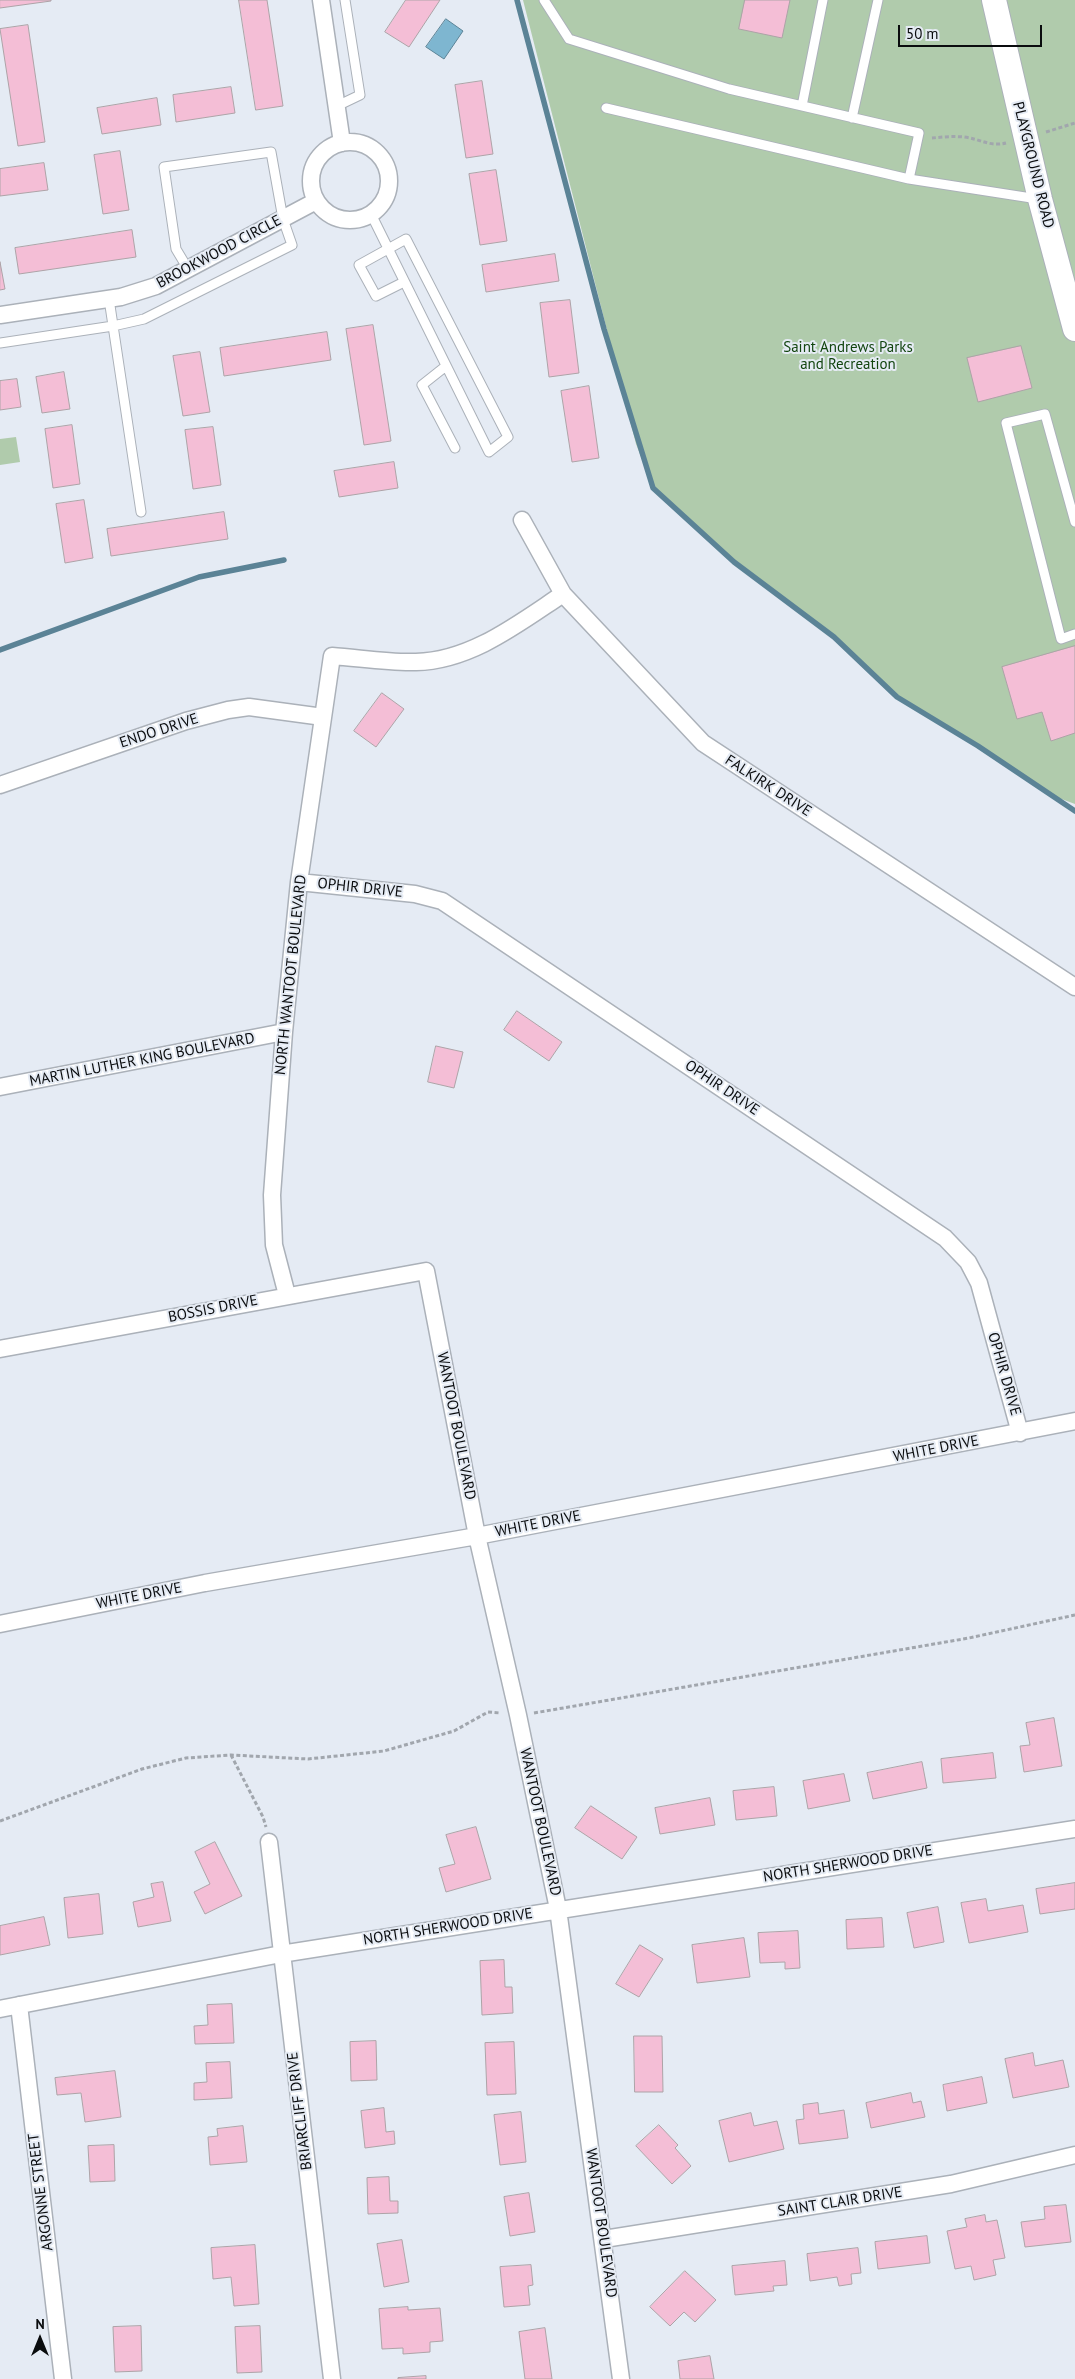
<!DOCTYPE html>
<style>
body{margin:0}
#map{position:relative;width:1075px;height:2379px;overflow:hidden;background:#e5ebf4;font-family:"PT Sans",sans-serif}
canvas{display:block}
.north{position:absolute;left:15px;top:2314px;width:50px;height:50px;-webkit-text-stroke:4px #e5ebf4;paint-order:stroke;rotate:0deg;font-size:14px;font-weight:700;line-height:20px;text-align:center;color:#0a0c0e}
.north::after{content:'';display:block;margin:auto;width:18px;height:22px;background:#0a0c0e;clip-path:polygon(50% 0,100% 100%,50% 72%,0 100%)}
.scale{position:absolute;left:898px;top:25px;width:144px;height:22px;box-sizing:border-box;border:2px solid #0a0c0e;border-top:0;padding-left:6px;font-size:15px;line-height:18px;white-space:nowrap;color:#0a0c0e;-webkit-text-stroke:4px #e5ebf4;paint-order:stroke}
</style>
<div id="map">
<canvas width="1075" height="2379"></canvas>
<div class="north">N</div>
<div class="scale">50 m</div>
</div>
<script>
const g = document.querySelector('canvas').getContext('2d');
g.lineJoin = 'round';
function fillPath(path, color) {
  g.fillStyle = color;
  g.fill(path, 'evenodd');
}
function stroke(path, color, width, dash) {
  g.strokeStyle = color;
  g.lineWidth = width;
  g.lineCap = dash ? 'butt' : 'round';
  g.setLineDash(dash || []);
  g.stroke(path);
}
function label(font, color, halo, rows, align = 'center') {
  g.font = font + ' "PT Sans",sans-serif';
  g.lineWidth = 4;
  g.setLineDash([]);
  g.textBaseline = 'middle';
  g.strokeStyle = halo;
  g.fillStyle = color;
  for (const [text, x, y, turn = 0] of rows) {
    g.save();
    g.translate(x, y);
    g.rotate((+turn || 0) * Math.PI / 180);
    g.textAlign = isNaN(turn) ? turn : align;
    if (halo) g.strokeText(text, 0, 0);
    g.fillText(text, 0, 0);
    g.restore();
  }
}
fillPath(new Path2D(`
 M523 0H1075V804L1056 797 897 697 834 637 734 562 653 488 636 444Z
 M16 437 20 462 0 465V439Z`), '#b0cbac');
const water = new Path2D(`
 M446 19 463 31 444 59 426 47Z`);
fillPath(water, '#7eb6d0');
stroke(water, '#5b8396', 1);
stroke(new Path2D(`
 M517 0 604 329 653 488 734 562 834 637 897 697 978 746 1075 811
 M0 650 199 577 284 560`), '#5b8396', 5.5);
const building = new Path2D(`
 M0 0H51V1L0 8Z
 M239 0H267L283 106 256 110Z
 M406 0H440L409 47 385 32Z
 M745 0H790L782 38 739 29Z
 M28 25 45 142 18 146 0 29Z
 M482 81 493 154 466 158 455 85Z
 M231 87 235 113 176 122 173 95Z
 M157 98 161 125 102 134 97 108Z
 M120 151 129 210 103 214 94 155Z
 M44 163 48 190 0 196V169Z
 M496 170 507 241 480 245 469 174Z
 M132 230 136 257 19 274 15 248Z
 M555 254 559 281 486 292 482 265Z
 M0 262 5 289 0 290Z
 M570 300 579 373 549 377 540 303Z
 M373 325 391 441 364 445 346 329Z
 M327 332 331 360 224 376 220 348Z
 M1021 346 1032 388 978 402 967 358Z
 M200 352 210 412 183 416 173 356Z
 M64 372 70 409 42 413 36 377Z
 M17 379 21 407 0 410V381Z
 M589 386 599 458 572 462 561 391Z
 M72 425 80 484 53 488 45 429Z
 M213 427 221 485 193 489 185 430Z
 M394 462 398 488 339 497 334 471Z
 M84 500 93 558 65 563 56 504Z
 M224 512 228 539 111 556 107 529Z
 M1075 646V733L1051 741 1042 712 1017 719 1002 667Z
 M382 693 404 709 376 747 354 731Z
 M517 1011 562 1042 549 1061 504 1030Z
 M436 1046 463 1052 454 1088 428 1082Z
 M1054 1718 1062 1766 1024 1772 1020 1746 1030 1745 1026 1723Z
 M993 1753 996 1778 943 1783 941 1759Z
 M922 1762 927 1788 873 1799 867 1773Z
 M844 1774 850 1801 808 1809 803 1781Z
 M774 1787 777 1816 736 1820 733 1791Z
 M710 1798 715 1825 660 1834 655 1808Z
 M591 1806 637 1837 622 1859 575 1828Z
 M476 1827 491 1879 446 1892 439 1868 455 1864 446 1835Z
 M215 1842 242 1896 205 1914 194 1892 210 1884 195 1852Z
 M163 1882 171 1921 138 1927 133 1902 154 1897 151 1884Z
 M1075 1883V1909L1040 1914 1036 1889Z
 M99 1894 103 1934 68 1938 64 1898Z
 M986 1899 988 1911 1023 1905 1028 1932 969 1943 961 1903Z
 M938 1907 944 1942 914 1948 907 1913Z
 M44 1917 50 1945 0 1955V1926Z
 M882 1918 884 1947 847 1949 846 1920Z
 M798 1931 800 1968 785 1969V1962L760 1963 758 1933Z
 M744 1938 750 1977 697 1983 692 1945Z
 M640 1945 663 1959 639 1997 616 1984Z
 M504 1960 505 1987H512L513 2013 482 2015 480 1961Z
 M232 2004 234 2043 195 2044 194 2026 208 2025 207 2005Z
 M634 2036H662L663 2092H635Z
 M376 2041 377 2080 351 2081 350 2042Z
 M514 2042 516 2094 487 2095 485 2043Z
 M1033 2053 1035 2066 1063 2060 1069 2087 1013 2098 1005 2059Z
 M230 2062 232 2098 194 2100V2083L207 2082 206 2063Z
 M115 2071 121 2117 85 2122 81 2093 57 2095 55 2078Z
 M982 2077 987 2103 947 2111 943 2085Z
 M911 2093 913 2103 921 2101 925 2117 871 2128 866 2103Z
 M818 2103 819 2114 844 2110 848 2138 799 2144 796 2120 804 2119 803 2105Z
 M384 2108 386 2132 394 2131 395 2144 365 2148 361 2111Z
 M521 2112 526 2162 500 2165 494 2115Z
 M751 2113 754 2126 777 2121 784 2149 729 2162 719 2121Z
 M659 2125 678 2145 675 2148 691 2166 672 2184 636 2146Z
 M243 2126 247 2162 210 2165 208 2137 218 2136 217 2129Z
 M114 2145 115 2181 90 2182 88 2146Z
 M389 2177 390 2201H398V2213L368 2214 367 2178Z
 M529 2193 535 2232 510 2236 504 2197Z
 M1066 2205 1071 2242 1025 2247 1021 2222 1045 2219 1044 2207Z
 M985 2215 986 2222 997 2220 1005 2258 993 2260 996 2275 974 2280 971 2266 955 2269 947 2231 967 2227 965 2219Z
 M927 2236 930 2263 878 2269 875 2242Z
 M402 2240 409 2282 384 2287 377 2244Z
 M255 2245 259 2304 234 2306 231 2277 213 2279 211 2248Z
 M858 2248 861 2273 851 2274 852 2284 839 2286 837 2277 810 2281 807 2254Z
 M785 2261 787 2285 773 2286 774 2291 735 2295 732 2266Z
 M531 2265 533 2285 528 2286 530 2305 504 2307 500 2267Z
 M685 2271 716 2300 695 2322 684 2312 670 2326 650 2307Z
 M408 2307V2310L440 2308 443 2341 430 2342V2352L403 2354V2348L382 2349 379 2309Z
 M141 2326 142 2371 115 2372 113 2327Z
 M260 2326 262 2372 237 2373 235 2327Z
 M545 2328 552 2379H525L519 2332Z
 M710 2356 714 2379H680L678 2361Z
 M426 2376V2379H398V2378Z`);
fillPath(building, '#f4bed6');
stroke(building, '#ada3a7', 1);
const lane = new Path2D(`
 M544 0 569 39 729 89 919 133 909 179
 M337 106 360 95 345 0
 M802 106 823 0
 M606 108 909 179 1038 199
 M852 118 878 0
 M371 214C410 294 450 373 489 452L508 437 406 239 359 265 376 296 404 282
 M109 299 141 512
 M0 343 113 326 144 319 292 245 283 219 271 152 164 167 176 249 188 269
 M446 366 422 385 455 448
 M1075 522 1045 414 1006 423 1061 639 1075 634`);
const street = new Path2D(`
 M321 0 342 143
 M311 181a39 39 0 1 1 78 0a39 39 0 1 1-78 0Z
 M0 315 121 297 156 286 316 201
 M522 520 563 594 703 743 1075 987
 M0 785 186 721 228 710 249 707 323 717
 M299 882 415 894 442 901 945 1238 968 1262 979 1283 1020 1433
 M0 1087 284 1032
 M287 1295 274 1245 272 1195 284 1032 299 882 332 656C360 658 389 663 416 662 471 661 519 623 563 594
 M0 1349 426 1271 477 1536 518 1715 558 1909 621 2379
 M0 1624 205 1583 477 1536 1075 1421
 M269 1842 332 2379
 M19 2005 63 2379
 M0 2009 281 1954 1075 1829
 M604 2239 951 2184 1075 2155`);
const secondary = new Path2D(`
 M994 0 1040 199 1075 329`);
stroke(lane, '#abb1b9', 11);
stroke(street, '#abb1b9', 19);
stroke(secondary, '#abb1b9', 26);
stroke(new Path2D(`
 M1046 132 1075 123
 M932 138C942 137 953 136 964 137 981 139 989 147 1006 143
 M534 1713 969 1638 1075 1615
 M231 1755 263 1817 266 1827
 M0 1821 142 1769 186 1758 231 1755 308 1759 384 1751 454 1731 488 1712 500 1713`), '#a1a6ad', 3, [4, 2.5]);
stroke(lane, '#fff', 9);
stroke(street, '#fff', 16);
stroke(secondary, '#fff', 24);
label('15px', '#0a0c0e', '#e5ebf4', [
 ["PLAYGROUND ROAD",1033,165,76],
 ["BROOKWOOD CIRCLE",219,252,-28],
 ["ENDO DRIVE",159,731,-18],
 ["FALKIRK DRIVE",768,786,33],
 ["OPHIR DRIVE",360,888,6],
 ["NORTH WANTOOT BOULEVARD",291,975,-84],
 ["MARTIN LUTHER KING BOULEVARD",142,1060,-11],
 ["OPHIR DRIVE",722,1088,34],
 ["BOSSIS DRIVE",213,1309,-11],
 ["OPHIR DRIVE",1004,1374,74],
 ["WANTOOT BOULEVARD",456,1426,79],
 ["WHITE DRIVE",936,1449,-11],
 ["WHITE DRIVE",538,1524,-11],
 ["WHITE DRIVE",139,1596,-11],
 ["WANTOOT BOULEVARD",540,1822,78],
 ["NORTH SHERWOOD DRIVE",848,1864,-9],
 ["NORTH SHERWOOD DRIVE",448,1927,-9],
 ["BRIARCLIFF DRIVE",300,2111,-97],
 ["ARGONNE STREET",41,2192,-97],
 ["SAINT CLAIR DRIVE",840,2202,-9],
 ["WANTOOT BOULEVARD",601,2223,82]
]);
label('15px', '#12450f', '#e5ebf4', [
 ["Saint Andrews Parks",848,348],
 ["and Recreation",848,365]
]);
</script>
